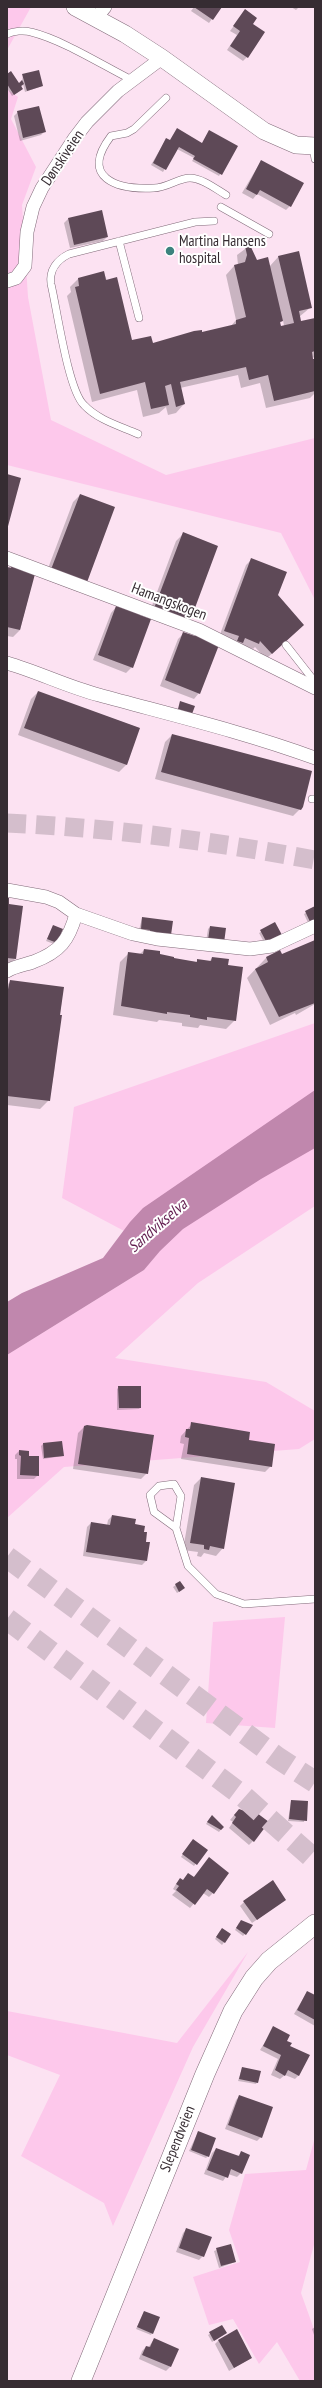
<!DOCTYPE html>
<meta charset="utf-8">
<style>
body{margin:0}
#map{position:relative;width:322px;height:2388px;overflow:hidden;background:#fce2f2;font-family:"PT Sans Narrow",sans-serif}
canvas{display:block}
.frame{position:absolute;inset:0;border:8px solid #362c32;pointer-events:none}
</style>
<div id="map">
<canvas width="322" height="2388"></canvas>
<div class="frame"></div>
</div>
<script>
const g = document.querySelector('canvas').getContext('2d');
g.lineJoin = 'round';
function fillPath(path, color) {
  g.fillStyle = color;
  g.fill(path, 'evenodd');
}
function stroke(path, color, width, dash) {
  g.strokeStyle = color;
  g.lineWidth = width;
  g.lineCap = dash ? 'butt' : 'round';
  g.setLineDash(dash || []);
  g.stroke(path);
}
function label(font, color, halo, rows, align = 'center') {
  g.font = font + ' "PT Sans Narrow",sans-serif';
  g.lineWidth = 4;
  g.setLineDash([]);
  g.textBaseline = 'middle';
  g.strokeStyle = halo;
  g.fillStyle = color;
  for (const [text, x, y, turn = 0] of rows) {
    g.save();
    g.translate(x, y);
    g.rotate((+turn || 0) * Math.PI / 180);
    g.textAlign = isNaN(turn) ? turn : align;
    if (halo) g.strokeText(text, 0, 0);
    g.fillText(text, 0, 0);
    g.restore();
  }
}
fillPath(new Path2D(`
 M7 7H31L7 50Z
 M7 89 18 97 11 119 36 167 22 205 28 297 51 420 166 475 315 438V600L281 533 7 465Z
 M315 1023V1206L198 1283 115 1358 266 1382 315 1411V1439L299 1449 64 1467 7 1518V1355L144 1270 160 1250 62 1198 74 1107Z
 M285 1617 275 1728 206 1723 213 1622Z
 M248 1952 193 2047 113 2226 104 2203 21 2156 60 2075 7 2055V2011L177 2043Z
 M315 2137V2241L301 2293 315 2332V2381H300L277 2342 259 2364 233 2319 209 2325 193 2277 240 2262 229 2230 245 2174 306 2170Z`), '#fdc8eb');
fillPath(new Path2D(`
 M315 1090V1148L261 1179 183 1229 160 1251 144 1270 7 1355V1302L22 1293 103 1258 130 1222 143 1208Z`), '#c087ad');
fillPath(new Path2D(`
 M194 7H221L209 23 191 11Z
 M291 7H299L296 10Z
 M245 11 251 25 247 57 243 61 227 50 237 35 230 31Z
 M7 75 18 84 22 81 23 75 42 86 25 92 23 84 20 91 12 96 7 88Z
 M18 112 45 131 41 135 20 141 14 116Z
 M165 141H170L237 147 219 176 192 161 194 158 177 149 163 172 151 165Z
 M261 161 290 206 286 210 257 194 253 199 242 193Z
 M68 219 107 237 103 241 70 248 64 223Z
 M249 246 256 261 269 267 279 256 311 307 299 317 300 322 315 319V357L312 358 315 360V393L310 398 266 408 260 383 241 388 238 375 180 388 184 404 176 413 168 415 166 407 159 413 143 417 137 390 92 402 67 296 71 292 70 287 78 279 104 273 131 341 152 345 231 326 236 320 226 275 234 266 238 265 237 255ZM283 320 284 326 280 327V323Z
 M80 495 85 585 78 592 44 579 73 502Z
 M183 534 188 623 181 630 150 619 132 667 126 673 93 660 111 613 116 607 147 619 176 541Z
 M252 559 277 595 303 625 266 659 255 647 253 649 219 637 246 565Z
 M12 565 22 572 34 575 20 630 13 637 7 636V568Z
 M184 633 194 637 197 633 199 693 194 699 160 686 178 639Z
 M38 692 139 728 126 765 119 772 18 735 31 699Z
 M172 735 300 809 293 816 155 779 165 742Z
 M7 899 15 959 7 967Z
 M315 907 309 925 304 914Z
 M142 918 168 937 139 930Z
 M275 924 265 944 259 933Z
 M53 926 62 930 54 944 46 941Z
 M210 927 225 929 206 942 208 929Z
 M315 941V1004L296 1015 295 1013 270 1025 247 978 266 958 282 955Z
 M144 950 173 959 196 962 198 960 209 962 212 958 227 966 235 1020 226 1029 200 1025 198 1028 182 1026V1023L159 1020 157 1022 113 1015 120 962 129 953 139 955Z
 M11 981 63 988 54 1073 49 1100 40 1109 7 1105V985Z
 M119 1387 140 1408 139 1409 117 1410V1389Z
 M192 1424 248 1441 271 1466 265 1472 181 1459 184 1444 180 1443 181 1436Z
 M84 1427 147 1473 141 1479 73 1469 78 1433Z
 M43 1444 63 1456 43 1459 41 1446Z
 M19 1451 28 1457 38 1475 34 1479H17V1459H15V1455Z
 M201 1478 223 1548 216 1556 204 1553 201 1557 197 1556 198 1552 183 1550 194 1485Z
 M112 1516 134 1525 143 1532 145 1543H149L146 1561 142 1565 83 1556 87 1527 91 1523 107 1525 108 1520Z
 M180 1582 182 1590 177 1593 173 1587Z
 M291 1801 307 1802 304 1822 288 1821Z
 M235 1814 253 1841 249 1845 229 1828 233 1822 230 1820Z
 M210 1818 223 1827 219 1832 206 1824Z
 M191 1842 207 1850 194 1866 181 1857Z
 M209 1859 213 1893 209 1897 203 1893 190 1908 172 1895 176 1891 173 1889 176 1884 193 1878Z
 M244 1902 281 1903 252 1923 240 1906Z
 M239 1923 245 1934 243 1936 235 1930Z
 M220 1931 230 1935 222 1945 215 1939Z
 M307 1992 315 1997V2026L294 2014Z
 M274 2028 289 2047 299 2075 295 2079 285 2075 280 2079 271 2075 278 2059 260 2050Z
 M242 2068 257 2082 256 2084 238 2081Z
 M240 2096 261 2137 257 2141 225 2129 236 2100Z
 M198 2132 208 2156 206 2158 189 2151Z
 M216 2149 237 2157 241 2153V2173L237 2177 228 2174 223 2181 204 2174 212 2153Z
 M187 2229 203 2256 199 2260 176 2252 183 2233Z
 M230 2245 235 2262 219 2268 214 2251Z
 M144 2312 152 2333 151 2335 136 2329Z
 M222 2326 226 2333 212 2342 208 2335Z
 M315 2327V2338L312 2329Z
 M154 2339 170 2367 166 2371 139 2359 142 2351 146 2347 148 2348Z
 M219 2340 251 2358 229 2371 215 2344Z`), '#0003');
fillPath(new Path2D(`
 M194 7H222L213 20Z
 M245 9 257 18 253 24 265 32 248 58 230 46 240 31 233 26Z
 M39 70 43 86 27 91 22 74Z
 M11 71 19 83 22 80 24 84 21 86 23 89 14 95 7 84V74Z
 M39 106 46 132 23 138 17 111Z
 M177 128 202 143 209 130 238 146 222 175 193 159 195 156 179 147 166 170 153 163 166 138 170 140Z
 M261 160 304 183 291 207 260 190 257 195 246 189Z
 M102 210 108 237 74 245 68 218Z
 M250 245 257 260 268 257 283 321 280 322 281 326 294 323 278 256 299 251 312 308 299 311 301 321 315 318V351L312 352 313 359H315V391L274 401 268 375 249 380 246 367 180 382 185 404 176 407 171 384 165 386 169 405 151 409 145 382 100 394 75 287 79 286 78 278 104 271 106 280 117 277 132 340 151 336 153 343 194 331 202 330V332L236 324V320L246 317 234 265 245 262 247 255 245 246Z
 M7 474 21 478 7 530Z
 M80 494 115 507 86 585 50 572Z
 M183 532 218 546 189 624 153 611Z
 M251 558 287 572 278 595 304 625 272 654 260 641 259 644 245 638 243 643 237 641 239 636 224 631Z
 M12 564 24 567 23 571 35 574 20 630 7 627V567L11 568Z
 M116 606 128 610 129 606 141 611 140 615 151 619 133 668 98 655Z
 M183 632 195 636 197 632 219 645 200 694 165 680Z
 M38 691 140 728 127 765 24 728Z
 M180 701 195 706 192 714 178 709Z
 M172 734 312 771 303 807 301 810 161 772Z
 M7 898H9V904L23 906 16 959 7 958Z
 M315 906V922L311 924 305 911Z
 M142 917 173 921 171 935 150 933V930L141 929Z
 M275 922 282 935 267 943 260 930Z
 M53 925 63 929 57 943 47 939Z
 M210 926 226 928 224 943 208 940Z
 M315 940V1003L279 1017 255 969 268 962 266 957 280 950 282 954Z
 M144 949 160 951V954L174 957V958L197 962V959L211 961 212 957 229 959 228 965 243 967 236 1021 207 1017V1020L190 1017V1015L167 1012V1014L121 1006 128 952 143 954Z
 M10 980 64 987 60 1015H62L50 1101 7 1096V994Z
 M118 1386H141V1408H119Z
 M191 1422 250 1432 249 1440 275 1444 272 1467 187 1454 189 1438 185 1437 186 1429H190Z
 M87 1425 154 1435 148 1474 78 1464 84 1426Z
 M62 1441 64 1456 44 1458 43 1443Z
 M19 1450 29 1451V1456H39V1476L20 1475 21 1456 19 1455Z
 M201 1477 235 1483 224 1549 210 1546 209 1550 204 1549V1545L190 1543Z
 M112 1515 136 1519 135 1524 145 1526 144 1532H147L146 1542H150L147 1561 86 1552 91 1522 110 1525Z
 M180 1581 185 1588 179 1592 175 1584Z
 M291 1800 308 1801 307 1821 289 1819Z
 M249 1807 269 1822 254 1842 232 1823 236 1817 234 1815 239 1809 245 1811Z
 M212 1815 224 1827 221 1830 207 1822Z
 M193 1839 208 1850 197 1865 182 1854Z
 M209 1857 229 1873 214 1894 207 1889 195 1905 176 1890 179 1886 176 1884 180 1878 183 1880 188 1873 194 1877Z
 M273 1880 286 1900 257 1920 243 1901Z
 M241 1920 253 1925 246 1935 236 1928Z
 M222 1928 231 1934 225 1943 216 1937Z
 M307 1991 315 1995V2020L297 2010Z
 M273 2026 290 2035 287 2041 292 2043 290 2046 310 2055 299 2076 288 2070 285 2076 275 2070 281 2055 263 2046Z
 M242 2067 261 2071 258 2083 239 2079Z
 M239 2095 273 2107 262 2138 228 2125Z
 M198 2131 216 2138 209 2157 191 2150Z
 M216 2148 239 2156 241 2151 250 2155 242 2174 231 2169 228 2178 207 2170Z
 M186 2228 212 2237 204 2257 179 2248Z
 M231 2244 236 2262 221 2266 216 2248Z
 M144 2311 160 2317 153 2334 137 2327Z
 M222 2325 227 2333 214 2341 209 2332Z
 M237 2329 252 2358 234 2368 218 2340Z
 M154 2338 179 2349 171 2367 142 2355 146 2346 150 2347Z`), '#5e4957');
stroke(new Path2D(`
 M7 823C111 828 213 841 315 860`), '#d4becc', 19, [19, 10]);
stroke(new Path2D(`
 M7 1557 278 1758 315 1782
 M7 1619 243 1796 315 1860`), '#d4becc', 22, [22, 11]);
const service = new Path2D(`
 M7 34C13 31 24 30 31 32 63 40 102 65 132 80
 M166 98 134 129 127 133 111 136C79 178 117 190 154 188 167 188 178 178 190 178 202 178 216 189 226 195
 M313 147 315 159
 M221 207 269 234
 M119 241 139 318
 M138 434C120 426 98 420 84 405 68 390 57 309 51 284 49 270 57 260 69 254L195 222 214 221
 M286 645 315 682
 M312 799H315
 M176 1528 154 1512 150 1495 159 1486 174 1484 181 1496 176 1528 188 1566 216 1594 244 1604 315 1599`);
const minor = new Path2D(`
 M96 18 105 7
 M7 281 16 278 25 266 27 232 33 207 42 188 74 139 87 122 118 91 162 58
 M7 558 199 630 315 688
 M7 663C38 672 68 687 99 695 172 715 244 732 315 758
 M7 890 46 897 59 902 76 914 133 934 157 939 250 949 272 946 315 926
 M7 971C15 966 24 965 33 962 60 952 69 940 76 914`);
const tertiary = new Path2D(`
 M75 7 125 34 162 58 264 131 296 145 315 146`);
const secondary = new Path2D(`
 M81 2381 205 2074 233 2011 254 1978 269 1961 315 1924`);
stroke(service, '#816a79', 8);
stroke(minor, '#816a79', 14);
stroke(tertiary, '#816a79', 18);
stroke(secondary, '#816a79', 20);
stroke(service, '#fff', 7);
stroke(minor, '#fff', 13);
stroke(tertiary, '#fff', 17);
stroke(secondary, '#fff', 19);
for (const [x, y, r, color] of [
 [170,251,5,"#3b837e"]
]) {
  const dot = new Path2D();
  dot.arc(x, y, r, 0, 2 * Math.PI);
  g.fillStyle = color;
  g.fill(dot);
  stroke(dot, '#fff', 1.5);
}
label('15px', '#362c32', '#fff', [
 ["Dønskiveien",63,158,-56],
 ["Hamangskogen",169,602,21],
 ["Slependveien",178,2139,-68]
]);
label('15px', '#362c32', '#fff', [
 ["Martina Hansens",179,242],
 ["hospital",179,259]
], 'left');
label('italic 16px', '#631f51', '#fff', [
 ["Sandvikselva",158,1226,-41]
]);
</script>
